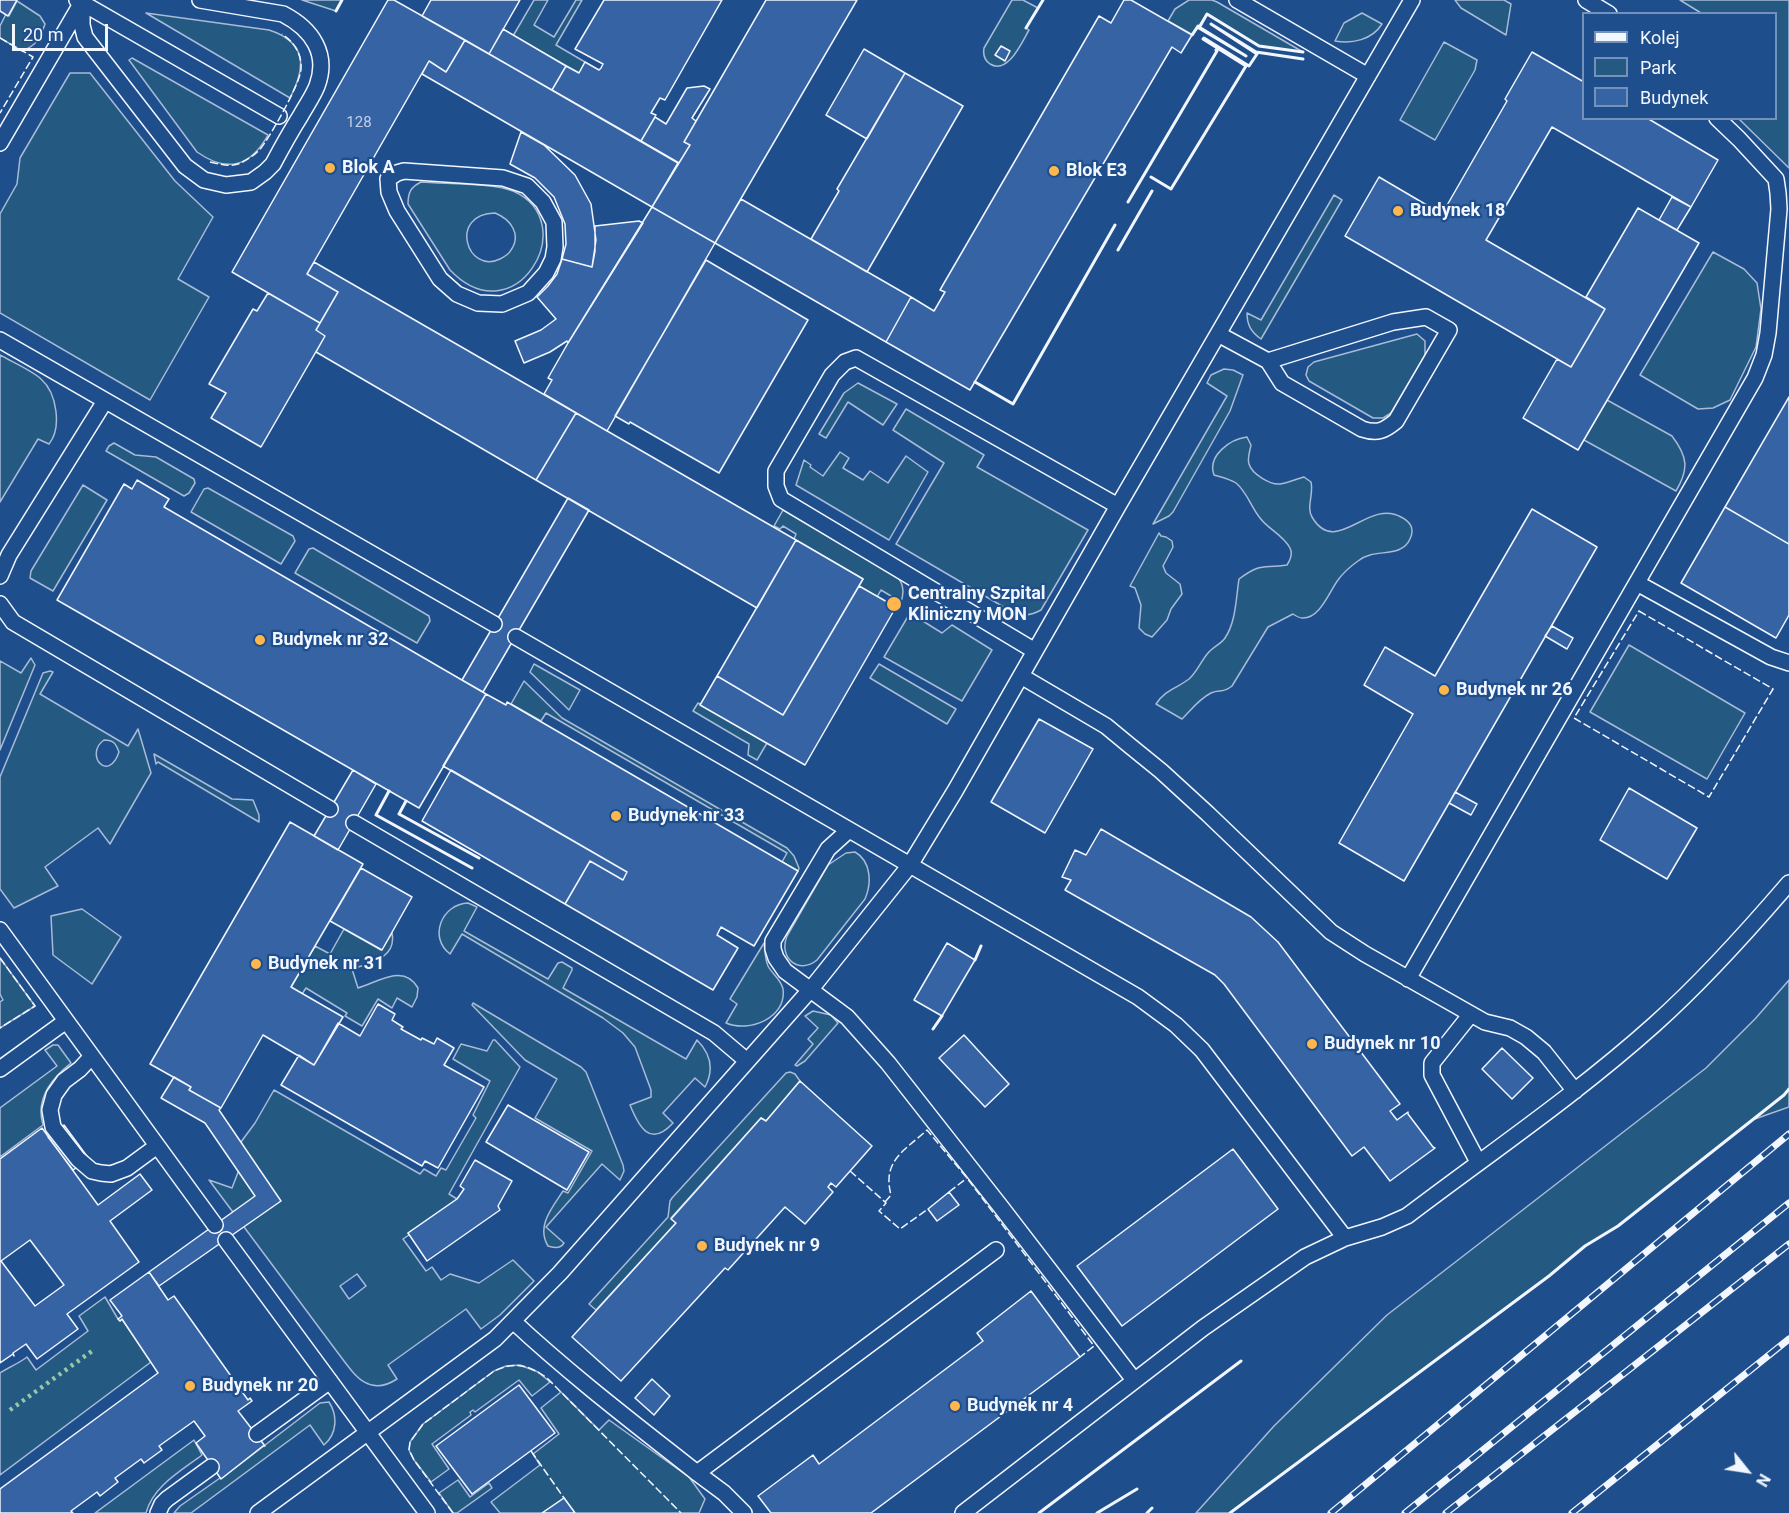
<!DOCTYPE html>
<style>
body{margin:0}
#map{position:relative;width:1789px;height:1513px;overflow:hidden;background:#1f4e8c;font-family:Roboto,sans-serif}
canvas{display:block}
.legend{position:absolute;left:1582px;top:12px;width:195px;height:108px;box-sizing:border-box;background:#1f4e8c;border:2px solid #7391ba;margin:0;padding:8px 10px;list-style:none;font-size:18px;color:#f2f6ff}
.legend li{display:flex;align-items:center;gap:12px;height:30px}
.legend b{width:30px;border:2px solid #7391ba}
.north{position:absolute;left:1717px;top:1441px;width:60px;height:60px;-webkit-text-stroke:4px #1f4e8c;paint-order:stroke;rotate:120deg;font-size:16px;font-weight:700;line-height:24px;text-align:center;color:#f2f6ff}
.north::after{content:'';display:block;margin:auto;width:21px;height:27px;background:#f2f6ff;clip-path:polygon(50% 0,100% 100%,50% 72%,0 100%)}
.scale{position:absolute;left:12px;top:24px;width:96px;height:27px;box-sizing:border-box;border:3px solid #f2f6ff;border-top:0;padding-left:8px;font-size:18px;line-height:21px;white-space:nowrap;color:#f2f6ff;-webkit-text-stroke:4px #1f4e8c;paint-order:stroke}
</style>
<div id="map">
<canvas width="1789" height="1513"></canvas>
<ul class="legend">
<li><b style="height:8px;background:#f2f6ff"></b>Kolej</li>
<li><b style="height:16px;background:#245a82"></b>Park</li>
<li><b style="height:16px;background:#3563a3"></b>Budynek</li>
</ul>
<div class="north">N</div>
<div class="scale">20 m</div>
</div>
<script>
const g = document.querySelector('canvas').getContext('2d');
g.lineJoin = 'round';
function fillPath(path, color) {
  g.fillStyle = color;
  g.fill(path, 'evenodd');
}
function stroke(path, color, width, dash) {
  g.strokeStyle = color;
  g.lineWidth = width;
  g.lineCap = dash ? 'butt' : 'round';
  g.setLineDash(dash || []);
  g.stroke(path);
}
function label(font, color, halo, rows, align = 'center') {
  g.font = font + ' Roboto,sans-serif';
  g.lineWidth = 4.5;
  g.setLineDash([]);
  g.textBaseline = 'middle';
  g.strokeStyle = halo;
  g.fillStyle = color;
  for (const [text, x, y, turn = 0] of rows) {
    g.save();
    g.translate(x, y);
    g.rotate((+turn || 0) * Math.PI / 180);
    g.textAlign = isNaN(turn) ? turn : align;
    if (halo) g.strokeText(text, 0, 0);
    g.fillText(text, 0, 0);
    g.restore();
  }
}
const green = new Path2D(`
 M302 0H342L336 11Z
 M534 0H548L534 25 554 37 576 0H582L556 45 585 62 579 73 513 36Z
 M1012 0H1023L1038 8 1026 28 1029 30C1022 42 1008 75 990 64 984 60 983 54 984 48Z
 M1189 0H1212L1217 2 1303 52 1259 46 1207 14 1193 35 1168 21 1175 9Z
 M1455 0H1504L1511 4 1506 35 1461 8Z
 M1680 0H1789V168L1739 119 1776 118V14L1701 13Z
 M17 1 40 16 45 24C40 39 37 45 22 51L0 38V26L6 14 9 16Z
 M146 13 269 30C306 42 307 66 290 98Z
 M1362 13 1382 24C1372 40 1352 44 1335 41L1344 23Z
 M1444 42 1477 60 1475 70 1435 140 1400 120Z
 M132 58 268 135C250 167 227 173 197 152L129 60Z
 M70 73H90L175 181 213 217 178 279 209 297 150 400 0 313V214L17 184 20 158Z
 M421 182C445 184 493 183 513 191 584 222 515 338 450 270L408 204C408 192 411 187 421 182ZM495 213C510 219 522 234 511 250 509 254 504 257 500 259 467 275 448 214 495 213Z
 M1334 195 1342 200 1261 339C1251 332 1247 325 1247 313L1261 320Z
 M1713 252 1744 269 1757 283 1761 309 1756 347 1730 400 1713 408 1698 409 1640 375Z
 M1417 334 1425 341V355L1391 413 1383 418H1373L1309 381 1306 375 1308 367 1314 362Z
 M0 355C12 362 31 370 41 379 57 393 62 428 49 444L38 439 0 502Z
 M1224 369 1233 370 1243 375 1230 411 1173 512 1169 516 1153 524 1227 396 1207 383 1211 375Z
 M858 383 897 404 883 425 848 402 826 438 819 434 844 393Z
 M1607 400 1672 436C1688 457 1689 469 1676 491L1584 440Z
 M906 409 984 455 977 467 1088 530 1041 610C1032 615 1024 617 1014 613L896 544 944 463 893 430Z
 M1247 437 1251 445C1250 451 1247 458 1249 464 1252 474 1270 485 1280 484 1288 483 1296 479 1304 477L1311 482C1314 494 1306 507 1312 517 1336 558 1368 498 1401 517 1405 519 1409 522 1411 526 1413 531 1412 535 1410 539 1403 555 1384 551 1370 555 1366 556 1362 558 1358 561 1351 566 1343 573 1338 580 1329 592 1320 619 1302 618 1299 618 1296 616 1293 614L1268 627 1232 686C1222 694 1220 689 1211 693 1199 699 1190 711 1182 719L1156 704C1166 689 1176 689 1189 679 1197 672 1201 661 1208 653 1213 647 1221 644 1225 638 1236 622 1236 598 1239 579 1262 562 1262 569 1287 565 1291 559 1293 554 1290 548 1283 535 1268 529 1260 518 1251 507 1247 492 1236 483 1230 479 1221 477 1214 475 1207 456 1230 439 1247 437Z
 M114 443 135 455 156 457 194 479 195 483 189 493 184 496 106 451 109 446Z
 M840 452 849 458 843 468 863 480 870 471 888 483 906 456 928 472 889 540 796 485 804 460 811 465 810 467 823 476Z
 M83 485 107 500 53 591 30 578 31 571Z
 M208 488 293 536 295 541 281 564 191 512 204 489Z
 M783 510 897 577C904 583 904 594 901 602L881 590 877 597 859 586 863 579 794 539 796 534 783 526 780 529 774 526Z
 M1159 533 1161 536 1166 537 1172 541 1173 547 1163 566 1166 573 1180 584 1182 594 1171 609 1167 620 1152 637 1145 634 1139 628 1141 605 1135 588 1130 586Z
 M313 548 429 616 430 621 417 643 295 573 309 549Z
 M910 613 942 633 952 625 992 650 962 701 884 657Z
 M1629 645 1745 713 1707 779 1590 712Z
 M31 658 35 665 0 750V661L21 673Z
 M534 664 580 690 569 710 530 672Z
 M879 664 956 709 947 724 870 678Z
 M50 671 53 672 40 694 128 746 138 729 151 773 110 844 98 828 45 867 58 886 14 908 0 889V777L43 673ZM104 740C114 740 116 744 119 752 108 784 84 754 104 740Z
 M524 681 562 718 787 848 794 856 799 868 798 871 782 862 787 853 546 713 541 721 511 704Z
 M698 703 767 743 757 760 748 755 749 744 693 711Z
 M154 754 232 799 253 800 259 815V822L158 762 156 764Z
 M855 852C871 861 872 883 865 899L817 960C799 975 778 958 787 936L828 865 846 853Z
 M468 903 477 907 464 931 548 979 558 963 562 962 572 968V970L563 988 686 1059 697 1040C711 1054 714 1070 705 1087L695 1078 663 1113 673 1123C650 1148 639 1127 630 1105L651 1097V1090L635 1047 623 1033 603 1018 462 934 450 954C428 937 442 904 468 903Z
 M82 909 121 937 92 984 53 955 51 916Z
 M344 929 381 950 392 933C397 958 370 963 352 969L358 988C380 981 404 964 418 988L417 997 412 1007 397 998 392 1008 378 999 362 1026 345 1016 347 1013 306 988 302 994 291 987 315 946 330 954Z
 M764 943C765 950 765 959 768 966 772 974 781 979 783 989 787 1018 749 1033 726 1023L737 1004 730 999Z
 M0 958 35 1006 0 1028V1002L3 1000 0 994Z
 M1789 980V1107L1752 1120 1618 1226 1585 1246 1549 1276 1230 1513H1196L1274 1426 1387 1315 1706 1068 1755 1019Z
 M473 1003 581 1067 586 1072 623 1165 624 1171 620 1180 602 1164 546 1227 564 1243C560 1249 555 1248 548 1246 536 1226 552 1208 563 1191L568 1193 592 1151 535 1118 557 1079 525 1060 472 1005Z
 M813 1011 831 1015 838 1023 805 1061 797 1066 795 1065 813 1044 808 1039 818 1028 805 1016Z
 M493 1040H495L520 1067 449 1194 457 1199 408 1233 409 1235 403 1239 426 1271 432 1267 441 1280 450 1274 479 1283 513 1260 534 1281 500 1315 481 1329 466 1309 388 1365 397 1379C368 1398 354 1374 338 1353L209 1180 232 1188 242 1162 238 1146 255 1123 274 1090 420 1174 424 1169 436 1176 441 1168 446 1170 476 1118 473 1115 490 1081 453 1059 461 1044 487 1051ZM357 1274 366 1286 349 1299 340 1286Z
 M53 1045H58L71 1063C52 1078 35 1099 43 1125L0 1157V1108L57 1066 45 1050Z
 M790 1072 795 1074 800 1081 766 1121 761 1118 671 1218 676 1223 596 1310 589 1304 668 1217 670 1201 672 1198 786 1073Z
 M105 1297 118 1319 120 1321 122 1319 151 1362 0 1475V1373C9 1367 18 1364 27 1357L36 1370 88 1331 79 1316Z
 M520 1365 538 1372 550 1382 532 1396 519 1380 475 1412 473 1410 470 1412 471 1415 432 1444 449 1469 431 1482 414 1460 409 1450 410 1442 423 1424 494 1371 506 1366Z
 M561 1392 599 1430 609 1420 689 1477 705 1499 699 1513H575L564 1498 542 1513H500L491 1502 540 1465 533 1454 559 1434 541 1408Z
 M329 1402C338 1416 337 1434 324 1445L310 1425 191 1513H174L180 1506 220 1478H222L320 1403Z
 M194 1440 202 1455C181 1471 153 1486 146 1513H95Z
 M458 1480 470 1497 489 1483 492 1488 457 1513H453L439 1493Z`);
fillPath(green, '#245a82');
stroke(green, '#a8bbd7', 1.5);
const building = new Path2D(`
 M0 0H17L8 16 0 11Z
 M388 0H394L465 40 446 72 429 61 307 274 338 292 320 323 232 272Z
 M431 0H520L489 54 422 16Z
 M604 0H722L665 100 660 98 651 113 656 115 641 141 552 90 566 66 579 73 585 62 599 70 601 68 603 64 575 49Z
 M766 0H857L715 243 652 207 690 145 684 142Z
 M1124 0H1131L1192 35 1181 53 1172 47 970 390 886 342 911 297 934 311 945 292 940 290 1099 16 1111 23Z
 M503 29 566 66 552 90 489 54Z
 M465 40 678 163 652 207 422 74 429 61 446 72Z
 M1001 46 1010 51 1005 61 995 55Z
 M864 49 905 73 867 139 826 115Z
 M1532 52 1584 82V118H1647L1718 160 1691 207 1552 127 1486 240 1605 309 1571 367 1345 236 1379 177 1442 214 1507 101 1505 99Z
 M905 73 963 106 867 272 811 239 839 191 837 189Z
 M704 86 710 89 692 118 696 121 684 142 690 145 679 163 641 141 655 117 666 124 687 88Z
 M521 132 544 145 575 175 591 204 596 240 592 267 562 259 566 244 565 224 554 197 535 178 510 164Z
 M1672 197 1691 207 1677 230 1659 220Z
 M741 199 911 297 886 342 715 243Z
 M652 207 715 243 607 431 544 394 552 380 548 378 568 343Z
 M1638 208 1699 243 1578 450 1523 418 1557 359 1571 367 1605 309 1586 297Z
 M639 221 643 223 568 343 567 341 550 352 524 363 515 341 541 330 556 319 537 297 548 286 557 274 562 259 592 267 595 251V226Z
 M706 260 808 320 719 473 630 422 629 424 615 416Z
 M314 262 576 413 536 480 316 352 325 336 316 330 338 292 307 274Z
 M268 293 320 323 316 330 325 336 261 447 211 418 226 393 209 384 253 309 257 311Z
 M1789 397V544L1725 507Z
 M576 413 796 540 757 608 536 480Z
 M137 480 169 499 164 507 486 694 419 808 57 600 124 484 132 489Z
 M568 498 589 510 483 692 462 680Z
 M1725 507 1789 544V615L1776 638 1681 583Z
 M1532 509 1597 547 1404 881 1339 843 1413 714 1364 685 1385 647 1435 676Z
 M796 540 863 579 783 715 717 676Z
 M859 586 896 607 805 765 700 705 717 676 783 715Z
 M1552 626 1573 638 1567 649 1545 636Z
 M486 694 506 705 507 702 798 871 754 946 721 927 717 935 738 948 713 990 565 904 590 861 623 880 627 872 443 766Z
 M1039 719 1093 749 1045 833 991 802Z
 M353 770 376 784 338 850 314 836Z
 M451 770 627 872 623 880 590 861 565 904 422 821Z
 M1629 788 1697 828 1667 879 1600 840Z
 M1455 792 1477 804 1471 815 1449 803Z
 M290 822 363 864 291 987 343 1017 314 1065 263 1035 221 1108 189 1090 191 1087 150 1064Z
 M1101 829 1251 917 1278 942 1400 1104 1390 1111 1397 1120 1408 1112V1114L1433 1147 1435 1148 1390 1181 1364 1147 1352 1156 1224 984 1215 975 1065 890 1071 880 1062 877 1075 850 1086 855Z
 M361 868 412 897 382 950 330 921Z
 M947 943 975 960 942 1016 914 1000Z
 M378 1004 395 1014 392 1020 403 1027 401 1029 421 1040 422 1038 434 1044 437 1038 454 1048 444 1065 484 1087 438 1168 425 1161 422 1166 281 1085 299 1055 314 1065 338 1023 360 1036Z
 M964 1035 1009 1084 985 1107 939 1058Z
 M1502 1048 1533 1078 1512 1099 1482 1069Z
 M174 1077 191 1087 189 1090 221 1108 219 1110 281 1201 159 1286 149 1272 255 1196 205 1123 161 1098Z
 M800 1081 872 1146 836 1187 831 1183 828 1187 833 1192 805 1224 785 1207 728 1270 725 1268 621 1381 572 1337 676 1223 671 1219 761 1118 766 1121Z
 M508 1105 589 1152 567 1190 486 1142Z
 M64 1125 89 1159 73 1170 48 1137Z
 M42 1128 98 1205 140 1174 152 1190 110 1221 139 1262 67 1314 78 1329 37 1359 26 1344 13 1353 14 1356 13 1354 0 1363V1159ZM30 1240 64 1285 35 1306 1 1261Z
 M1233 1149 1278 1209 1122 1326 1077 1266Z
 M475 1160 512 1181 498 1206 500 1210 427 1261 408 1233 457 1199 464 1189 460 1186Z
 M949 1192 959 1205 937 1221 928 1209Z
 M149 1272 168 1300 174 1296 248 1400 250 1398 252 1401 238 1411 265 1446H263L221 1479 196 1443 205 1436 194 1421 159 1446 162 1450 144 1463 141 1459 115 1478 118 1482 100 1496 97 1492 71 1511 73 1513H0V1489L158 1373 122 1319 120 1321 118 1319 122 1316 110 1300Z
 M1031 1291 1080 1357 871 1513H771L758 1496 813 1455 819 1464 983 1341 977 1333Z
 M652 1379 670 1396 654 1415 635 1398Z
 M519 1385 555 1433 472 1494 436 1446Z
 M564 1498 575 1513H542Z`);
fillPath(building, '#3563a3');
stroke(building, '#f2f6ff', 1.5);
const service = new Path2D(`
 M77 0 279 116
 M1237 0 1368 76
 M1586 0 1609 14
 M82 3V25L85 37 185 166 204 180 226 185 251 182 265 172 273 164C282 147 291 131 301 115 306 106 313 96 317 86 329 54 312 29 283 14L200 0
 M0 143 81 4
 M404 171 503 178 527 186 543 202 554 222 555 247 553 259 546 273 528 293 502 304 478 303 457 294 440 279 397 211 389 192 388 179 397 173Z
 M1218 334 1268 361 1282 383 1362 429C1377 434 1384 431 1396 421L1449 330 1426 317 1393 322 1268 361
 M0 340 494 624
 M0 576 9 555 105 401
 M1637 583 1771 657 1789 663
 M0 604 13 622 330 809
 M516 637 1138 997 1176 1025 1202 1050 1345 1238
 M1035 651 781 499 776 486V471L832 375 845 362 856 358 1118 506
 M1021 676 1106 726 1129 745 1161 771 1208 814 1331 932 1365 954 1485 1022 1510 1028 1526 1037 1544 1052 1575 1091
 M354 823 714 1033 747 1061
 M849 830 828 849 773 941V949L776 958 785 971 847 1017 888 1063 1001 1207 1134 1380
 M0 930 215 1225
 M1408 979 1755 378 1764 355 1768 333 1779 209 1778 193 1776 179 1739 139 1717 118
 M1471 1014 1432 1063V1075L1478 1162
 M92 1056 80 1069 64 1081 54 1095 50 1110 53 1127 78 1159 92 1171 101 1173 111 1174 127 1168 157 1146
 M0 1069 66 1021
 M226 1240 427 1513
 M514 1322C572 1376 635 1424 697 1473L996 1250
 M257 1434 330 1381
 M697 1473 724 1493 744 1513
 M158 1513 162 1504 167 1499 211 1467
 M258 1513 495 1339 560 1273 811 989 910 865 955 791 1118 506 1412 0
 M963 1513 1203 1328 1305 1257 1345 1238 1382 1227 1407 1216C1490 1153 1577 1094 1655 1024 1703 981 1747 932 1789 883`);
stroke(service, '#f2f6ff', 18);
stroke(service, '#1f4e8c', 15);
const rail = new Path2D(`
 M1331 1513 1789 1134
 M1405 1513 1789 1203
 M1446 1513 1789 1244
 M1572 1513 1789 1339`);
stroke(rail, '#f2f6ff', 7);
stroke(rail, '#1f4e8c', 4.5, [14]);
stroke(new Path2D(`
 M10 1410 92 1351`), '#97c8a6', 4.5, [3, 4.5]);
stroke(new Path2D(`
 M0 38 33 57 0 113
 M210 162C220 164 228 167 238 164 246 161 255 155 261 148 270 137 301 82 301 69 302 54 294 42 282 34
 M1639 611 1773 689 1709 797 1574 718Z
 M0 958 35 1006 0 1028
 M850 1171 885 1202 886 1203 879 1211 900 1229 928 1209
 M949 1192 967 1178
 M885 1202 891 1195C882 1161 904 1151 927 1130L967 1178 1094 1346 1080 1357
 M531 1451 564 1498
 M453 1513 414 1460 409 1450 410 1442 423 1424 494 1371C516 1361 528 1365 547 1378L681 1513`), '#f2f6ff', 1.5, [8, 3]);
stroke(new Path2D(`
 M336 11 342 0
 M1026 28 1043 0
 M1199 28 1246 56 1199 27
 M1192 35 1198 26 1199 28 1207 14 1259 46 1303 52
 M1151 177 1171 189 1246 66 1203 39 1204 38 1249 66 1257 54 1211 24 1256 52 1303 59
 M1128 202 1217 51 1216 50
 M1118 250 1152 191
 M975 382 1013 404 1115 225
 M389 791 376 815 472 868
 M406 801 399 814 479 858
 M975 960 981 946
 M933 1029 942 1016
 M1039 1513 1241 1361
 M1097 1513 1137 1489
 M1147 1513 1152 1508
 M1230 1513 1549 1276 1585 1246 1618 1226 1784 1095 1789 1089`), '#f2f6ff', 3);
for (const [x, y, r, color] of [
 [330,168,6,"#ffb74d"],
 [1054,171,6,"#ffb74d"],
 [1398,211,6,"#ffb74d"],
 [894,604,8,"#ffb74d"],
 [260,640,6,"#ffb74d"],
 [1444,690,6,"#ffb74d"],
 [616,816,6,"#ffb74d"],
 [256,964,6,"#ffb74d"],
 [1312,1044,6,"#ffb74d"],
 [702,1246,6,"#ffb74d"],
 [190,1386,6,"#ffb74d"],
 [955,1406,6,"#ffb74d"]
]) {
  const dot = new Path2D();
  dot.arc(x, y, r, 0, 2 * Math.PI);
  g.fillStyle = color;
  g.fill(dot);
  stroke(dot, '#1f4e8c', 2);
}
label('15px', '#c3d1e8', null, [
 ["128",359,123]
]);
label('bold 18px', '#f2f6ff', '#1f4e8c', [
 ["Blok A",342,168],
 ["Blok E3",1066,171],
 ["Budynek 18",1410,211],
 ["Centralny Szpital",908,594],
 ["Kliniczny MON",908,615],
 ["Budynek nr 32",272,640],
 ["Budynek nr 26",1456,690],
 ["Budynek nr 33",628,816],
 ["Budynek nr 31",268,964],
 ["Budynek nr 10",1324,1044],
 ["Budynek nr 9",714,1246],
 ["Budynek nr 20",202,1386],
 ["Budynek nr 4",967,1406]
], 'left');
</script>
